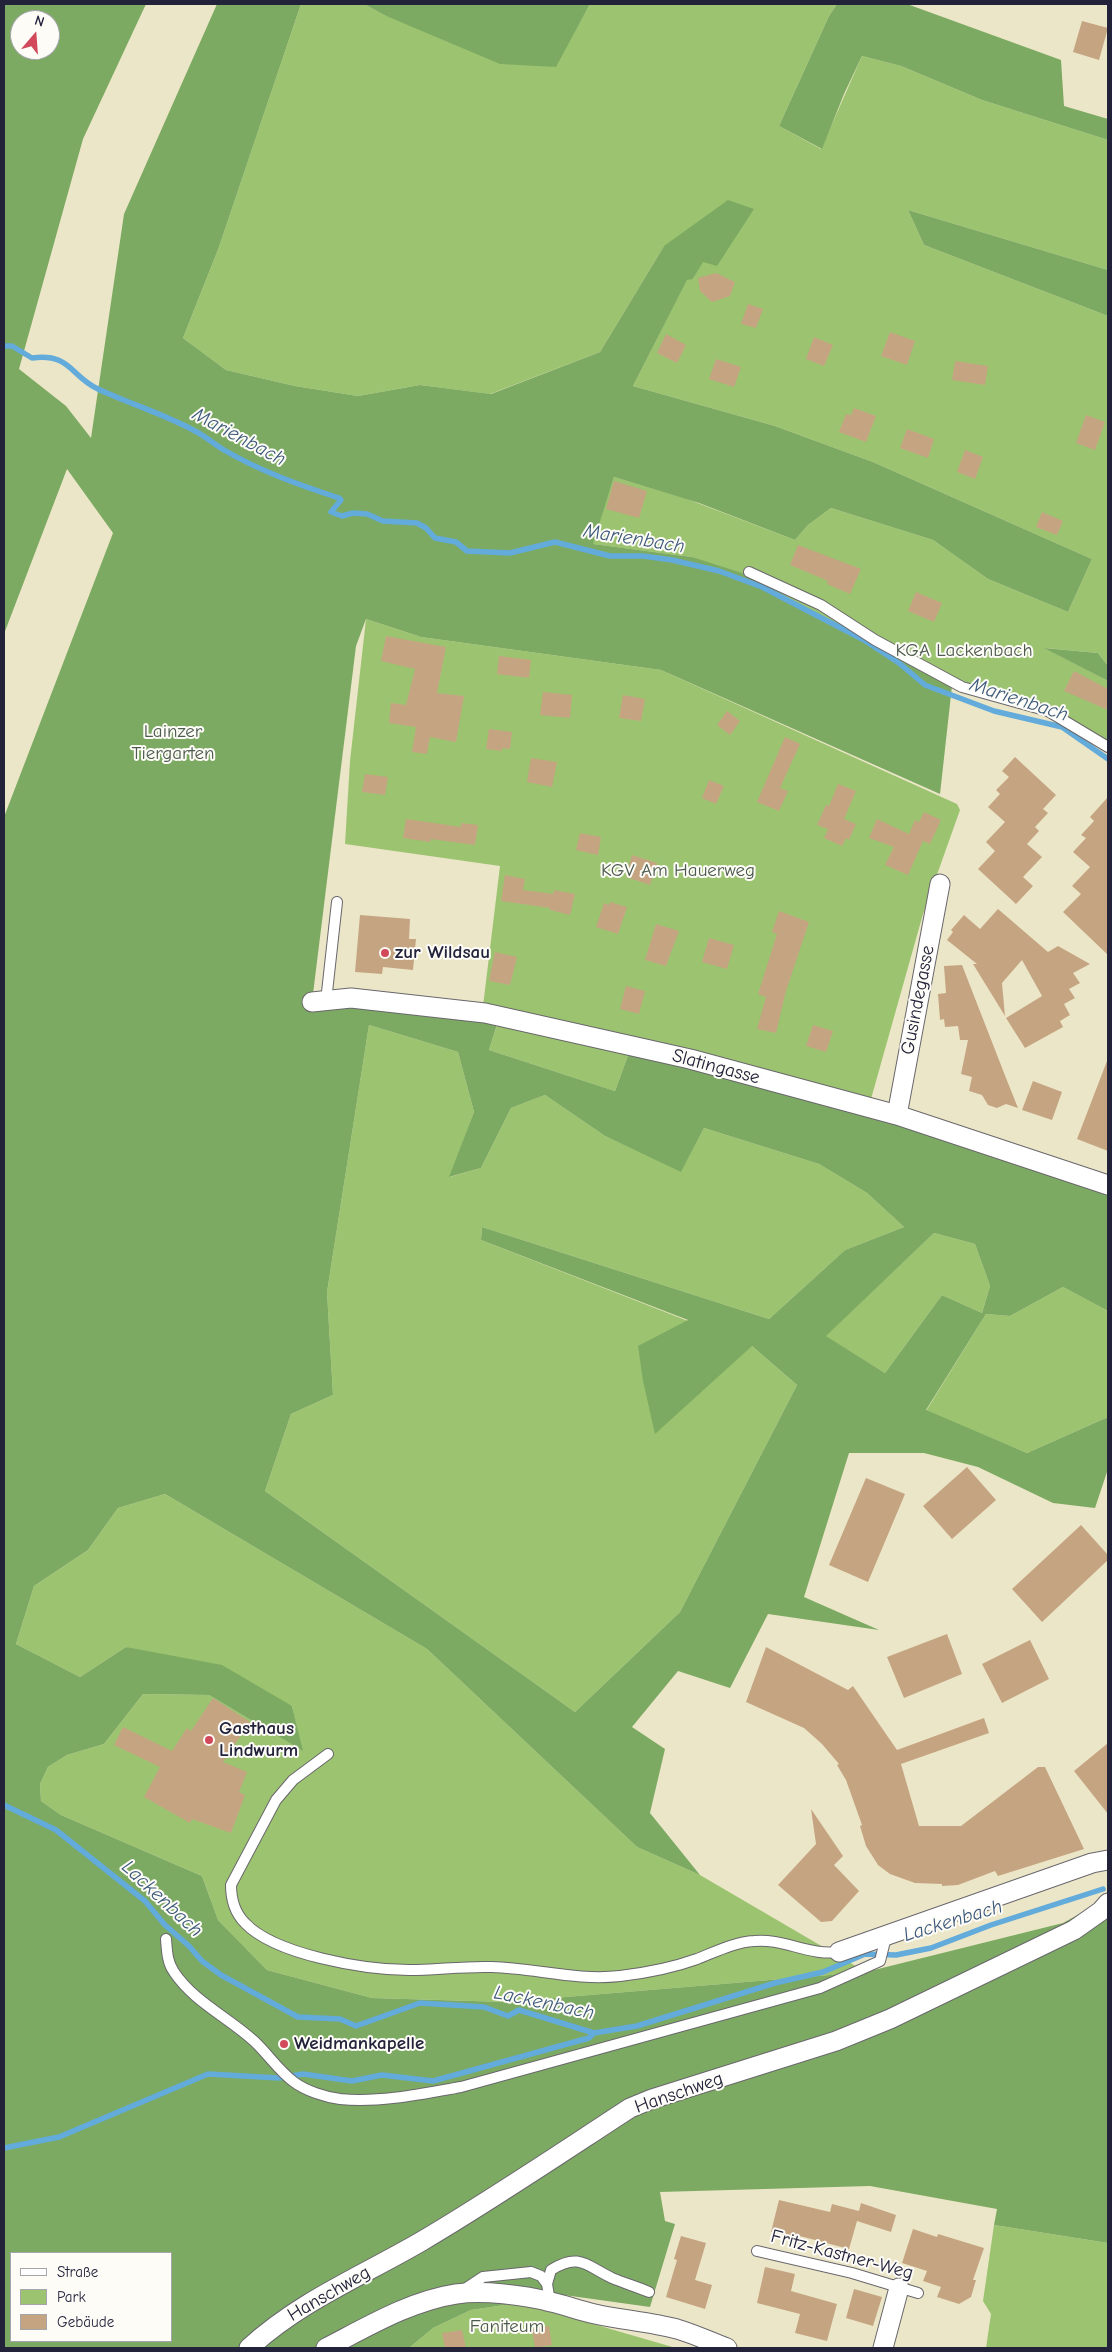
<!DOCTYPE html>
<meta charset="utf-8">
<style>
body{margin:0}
#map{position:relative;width:1112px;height:2352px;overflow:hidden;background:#ece6c8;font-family:"Comic Neue",sans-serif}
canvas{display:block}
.frame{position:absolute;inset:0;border:5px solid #22223b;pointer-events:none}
.legend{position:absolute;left:10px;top:2252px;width:162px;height:90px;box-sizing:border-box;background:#fdfcf7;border:1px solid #a5a5ac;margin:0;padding:6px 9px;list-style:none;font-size:15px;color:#22223b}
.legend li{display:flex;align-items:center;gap:10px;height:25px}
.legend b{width:25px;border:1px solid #a5a5ac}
.north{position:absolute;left:10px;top:10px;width:50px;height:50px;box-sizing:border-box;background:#fdfcf7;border:1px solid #a5a5ac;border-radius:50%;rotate:18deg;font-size:14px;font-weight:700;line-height:20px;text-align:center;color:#22223b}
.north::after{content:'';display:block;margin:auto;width:18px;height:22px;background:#d1495b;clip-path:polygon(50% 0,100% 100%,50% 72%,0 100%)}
</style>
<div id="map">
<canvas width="1112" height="2352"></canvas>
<div class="frame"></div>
<ul class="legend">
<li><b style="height:6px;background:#fff"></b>Straße</li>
<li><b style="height:14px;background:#9cc470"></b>Park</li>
<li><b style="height:14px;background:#c5a581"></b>Gebäude</li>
</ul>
<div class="north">N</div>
</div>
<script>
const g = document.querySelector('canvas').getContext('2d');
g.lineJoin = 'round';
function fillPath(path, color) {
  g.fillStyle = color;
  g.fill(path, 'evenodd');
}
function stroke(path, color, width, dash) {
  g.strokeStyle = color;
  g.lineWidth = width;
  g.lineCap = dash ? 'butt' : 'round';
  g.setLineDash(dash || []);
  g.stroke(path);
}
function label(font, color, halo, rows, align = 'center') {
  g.font = font + ' "Comic Neue",sans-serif';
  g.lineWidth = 4;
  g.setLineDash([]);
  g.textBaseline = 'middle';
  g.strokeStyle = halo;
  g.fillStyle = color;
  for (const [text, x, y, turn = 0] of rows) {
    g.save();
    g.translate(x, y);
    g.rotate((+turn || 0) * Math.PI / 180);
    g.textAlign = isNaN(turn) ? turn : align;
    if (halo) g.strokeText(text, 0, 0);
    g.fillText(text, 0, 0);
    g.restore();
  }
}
fillPath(new Path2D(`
 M301 4H364L384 15 555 67 590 4H837L829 16 779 126 821 149 862 56 901 66 982 100 1108 140V270L908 210 924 245 1108 316V666L1098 653 1045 648 1108 681V751L1047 714 952 686 692 557 592 544 614 477 687 499 795 540 808 525 831 508 933 540 988 579 1068 612 1092 559 873 462 775 426 633 386 687 279H693L702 262 664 246 600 352 490 394 420 385 358 396 295 386 226 370 183 338 219 247Z
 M366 619 421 637 661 670 957 804 960 810 923 914 871 1099 633 1042 615 1091 489 1050 502 1010 483 1006 500 866 345 844 350 761Z
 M369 1025 458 1052 474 1112 450 1177 481 1168 511 1108 545 1095 605 1136 681 1171 704 1128 819 1164 867 1193 904 1227 845 1250 769 1319 482 1227 481 1240 752 1346 797 1385 680 1612 575 1712 265 1491 291 1414 333 1395 327 1292Z
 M934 1233 975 1244 990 1286 982 1313 942 1295 885 1373 825 1336Z
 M1063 1287 1108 1311V1417L1027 1453 926 1411 986 1314 1010 1316Z
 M165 1494 427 1649 637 1847 700 1875 866 1972 506 2002 372 1998 267 1970 218 1920 202 1876 61 1815 41 1801 40 1784 48 1767 67 1755 104 1744 143 1694 209 1695 302 1750 292 1706 126 1647 80 1677 16 1644 34 1586 88 1550 118 1508Z
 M994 2225 1108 2243V2348H986L991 2314 983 2301Z
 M511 2304 545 2310 676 2348H409L433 2328 471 2310Z`), '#9cc470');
fillPath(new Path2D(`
 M4 4H146L83 139 19 369 66 406 91 438 124 214 217 4H301L219 247 183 338 226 370 295 386 358 396 420 385 491 394 600 352 664 246 728 200 754 209 717 266 703 262 693 279 687 280 633 386 775 426 873 462 1092 559 1068 612 988 579 933 540 831 508 808 525 795 540 699 503 614 477 593 544 692 557 742 573 952 686 940 794 661 670 421 637 366 619 356 646 312 1002 317 1009 318 991 350 990 502 1009 489 1050 615 1091 633 1042 1108 1177V1311L1063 1287 1010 1316 986 1314 926 1410 1027 1453 1108 1417V1469L1095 1508 1053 1503 978 1467 924 1453H849L804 1597 879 1630 768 1614 730 1688 678 1671 632 1727 665 1749 650 1813 700 1875 637 1847 427 1649 165 1494 118 1508 88 1550 34 1586 16 1644 80 1677 126 1647 222 1665 292 1706 303 1751 209 1695 143 1694 104 1744 67 1755 48 1767 40 1784 41 1801 61 1815 202 1876 218 1920 267 1970 372 1998 506 2002 866 1972 1063 1923 1108 1898V2243L994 2225 997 2209 870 2186 660 2192 665 2221 675 2224 650 2307 528 2290 511 2304 471 2310 433 2328 409 2348H4V817L113 533 67 469 4 634ZM20 20H50V50H20ZM369 1025 458 1052 474 1112 449 1177 481 1168 511 1108 545 1095 605 1136 681 1172 704 1128 819 1164 867 1193 904 1227 845 1250 769 1319 482 1227 481 1240 688 1320 638 1346 643 1381 655 1434 752 1346 797 1385 680 1612 575 1712 265 1491 291 1414 333 1395 327 1292ZM934 1233 975 1244 990 1286 982 1313 942 1295 885 1373 826 1336ZM11 2253H171V2341H11Z
 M364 4H590L556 67 500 64 384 15Z
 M837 4H907L1061 60 1064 106 1108 119V140L982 100 901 66 862 56 844 94 822 149 779 126 829 16Z
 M908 210 1108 270V316L924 245Z
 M1044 648 1098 653 1108 666V681Z`), '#7daa62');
stroke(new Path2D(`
 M4 346H12L32 358C71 353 70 376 98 389 130 404 164 414 195 431 205 436 214 444 224 450 260 471 299 485 339 498L341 500 331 512 342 516 353 513 367 514 383 521 417 523 426 528 435 538 456 542 467 551 510 553 555 542 610 556H643L672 560 719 571 762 587 864 640 899 663 925 685 994 711 1062 727 1108 759
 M4 1805 56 1830 145 1901 165 1925 189 1946 202 1961 221 1975 298 2017 340 2019 356 2026 420 2003 484 2007 508 2016 519 2010 594 2033 637 2026 775 1983 823 1972 865 1954 896 1955 931 1948 991 1925 1103 1889
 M4 2148 59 2137 208 2074 279 2078 303 2074 352 2081 382 2075 433 2081 589 2038 594 2033`), '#62abda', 5.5);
fillPath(new Path2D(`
 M1082 21 1108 28 1099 60 1073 52Z
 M716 273 735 282 730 296 712 302 700 291 698 278Z
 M748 304 763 309 756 328 741 324Z
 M890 332 915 341 907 365 881 356Z
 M666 334 686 345 677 363 657 353Z
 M814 337 833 345 824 366 806 359Z
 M716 359 741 367 734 387 709 379Z
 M955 361 988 366 985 385 952 380Z
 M854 408 876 416 866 442 839 432 846 414 851 415Z
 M1086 415 1105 422 1095 450 1076 443Z
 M907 429 934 439 928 458 900 448Z
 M965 450 983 457 975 479 957 472Z
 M614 481 647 491 639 518 606 509Z
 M1042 512 1063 521 1057 535 1036 527Z
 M798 545 861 569 850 594 827 584 828 581 790 565Z
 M916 592 942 603 934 622 908 611Z
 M386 636 446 647 437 693 464 696 456 742 430 737 427 754 412 752 416 727 389 723 391 703 406 705 415 669 381 661Z
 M499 656 531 660 529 678 497 674Z
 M1074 671 1108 689V710L1064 691Z
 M543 692 572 695 570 718 540 715Z
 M623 695 645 699 641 721 619 718Z
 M727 711 740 721 730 735 717 725Z
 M489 729 512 732 510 749 502 748V751L486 749Z
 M785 737 800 744 780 788 788 791 779 811 757 802Z
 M1015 757 1056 795 1043 809 1048 813 1035 827 1039 831 1027 844 1042 857 1023 877 1033 886 1016 904 978 869 995 851 986 842 1005 822 988 807 1000 794 996 790 1009 777 1002 771Z
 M531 758 557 762 552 787 527 782Z
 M365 774 388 777 385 795 362 792Z
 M709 780 724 786 716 804 702 798Z
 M838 784 856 791 844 819 856 824 849 840 846 838 842 846 824 838 828 829 817 825 826 805 829 806Z
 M1108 797V955L1063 912 1081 894 1072 886 1090 867 1073 852 1086 838 1081 835 1094 821 1090 817Z
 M924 812 941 820 930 844 923 841 908 875 885 865 894 847 869 838 877 819 909 834 915 820 919 822Z
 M406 819 461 827V823L478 825 475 845 431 839 430 842 403 838Z
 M580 833 601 837 598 855 576 850Z
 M632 855 657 863 650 885 626 877Z
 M505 875 525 879 523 890 553 894 554 890 575 894 570 915 550 910V908L501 901Z
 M610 902 627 907 618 934 596 927 604 903 609 905Z
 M998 909 1048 952 1058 946 1090 964 1073 973 1080 983 1069 989 1075 998 1064 1004 1070 1015 1060 1021 1063 1027 1025 1048 1006 1018 1042 996 1022 960 1002 983 1005 1016 973 964H977L947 940 953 932 951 930 964 915 980 929Z
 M779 911 809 922 786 991 776 1033 757 1029 766 997 758 994 777 934 772 932Z
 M360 915 410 919 409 939H416L413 970 383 967 382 974 355 972Z
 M656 924 679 931 666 966 645 960Z
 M709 938 734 945 727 969 702 962Z
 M495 952 517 957 510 985 489 981Z
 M962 965 1006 1078 1018 1108 1006 1104 997 1108 988 1105 982 1095 969 1091 972 1077 961 1074 968 1040H960L958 1026 945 1027 944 1019 940 1020 938 994 946 993 944 966Z
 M626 986 645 991 639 1014 620 1009Z
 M813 1025 833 1031 826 1052 806 1046Z
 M1107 1061H1108V1151L1077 1139Z
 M1033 1081 1062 1092 1052 1120 1022 1110Z
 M967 1467 996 1500 952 1539 923 1506Z
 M866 1478 905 1494 868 1582 829 1565Z
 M1081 1525 1108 1555V1560L1042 1622 1012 1589Z
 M947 1634 962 1674 904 1698 887 1657Z
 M1030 1640 1049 1679 1002 1703 982 1664Z
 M766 1647 848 1690 853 1686 897 1750 984 1718 989 1733 901 1764 919 1826H961L1038 1767H1045L1084 1849 998 1876 995 1871 958 1885 942 1886V1884L915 1883 890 1874 878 1865 866 1846 860 1826 862 1825 846 1780 837 1765 839 1764 822 1744 804 1728 746 1702Z
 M213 1698 250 1722 223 1762 247 1772 239 1792 245 1795 231 1833 192 1819 190 1823 144 1797 160 1767 114 1745 123 1727 172 1751 187 1728 191 1731Z
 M1108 1743V1814L1074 1771Z
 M811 1809 843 1856 834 1865 859 1891 832 1921 821 1922 778 1885 816 1844Z
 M779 2200 830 2212 832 2204 859 2211 861 2203 896 2215 891 2232 857 2221 849 2249 796 2235V2238L771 2232Z
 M913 2229 937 2237 938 2234 984 2248 973 2280H976L971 2297 959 2304 937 2297 941 2287 923 2281 927 2271 902 2263Z
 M681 2236 706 2243 695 2280 712 2285 705 2309 666 2297 677 2260 674 2259Z
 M765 2267 795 2274 791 2291 837 2304 827 2341 795 2333 800 2314 757 2303Z
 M854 2289 882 2297 873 2326 846 2318Z
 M549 2326 552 2345 535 2348 532 2329Z
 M462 2330 466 2348H445L442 2333Z`), '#c5a581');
const service = new Path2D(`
 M749 572 821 605 875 640 962 687 1048 711 1108 747
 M326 1001 337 902
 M328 1754 293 1780 276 1800 231 1885C231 1899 235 1913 245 1923 275 1955 366 1970 409 1970 436 1970 464 1966 492 1967 534 1968 577 1981 620 1976 646 1973 672 1968 697 1959 715 1952 735 1942 754 1941 783 1938 809 1956 839 1952
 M166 1939C167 1951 167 1962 174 1972 194 2002 228 2017 254 2041 268 2054 279 2071 294 2082 306 2091 325 2097 340 2099 379 2103 422 2094 461 2087L820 1988 880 1961 886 1937
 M757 2251 852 2273 918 2293
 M462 2291 483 2277 531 2272 541 2276 547 2284
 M550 2302 547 2284 551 2270C579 2252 587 2266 612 2278 624 2283 637 2287 649 2292`);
const minor = new Path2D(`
 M312 1002 351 998 485 1013 690 1059 897 1115 1108 1185
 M897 1115 940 884
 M839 1952 1092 1863 1108 1860
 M249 2348C300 2301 362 2276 422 2241 493 2199 561 2153 630 2108L652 2099 836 2041 890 2019 1074 1930 1101 1911 1108 1903
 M326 2348C367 2327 410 2301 456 2294 483 2290 524 2295 551 2302 565 2305 580 2311 595 2314 622 2320 650 2322 677 2329 694 2334 711 2342 727 2348
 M883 2348 899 2288`);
stroke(service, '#69676c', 12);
stroke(minor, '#69676c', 21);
stroke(service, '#fff', 10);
stroke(minor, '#fff', 19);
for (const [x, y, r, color] of [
 [385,953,5,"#d1495b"],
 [209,1740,5,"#d1495b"],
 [284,2044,5,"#d1495b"]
]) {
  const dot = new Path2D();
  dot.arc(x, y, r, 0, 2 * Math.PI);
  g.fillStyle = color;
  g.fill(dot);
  stroke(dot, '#fdfcf7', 2);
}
label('19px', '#4d5b4e', '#fdfcf7', [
 ["KGA Lackenbach",964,651],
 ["Lainzer",173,732],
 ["Tiergarten",173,754],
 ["KGV Am Hauerweg",678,871],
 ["Faniteum",507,2327]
]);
label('bold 19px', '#22223b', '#fdfcf7', [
 ["zur Wildsau",395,953],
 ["Gasthaus",219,1729],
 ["Lindwurm",219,1751],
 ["Weidmankapelle",294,2044]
], 'left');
label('19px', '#22223b', '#fdfcf7', [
 ["Gusindegasse",918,1000,-79],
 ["Slatingasse",716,1067,15],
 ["Hanschweg",679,2093,-19],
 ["Fritz-Kastner-Weg",842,2255,15],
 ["Hanschweg",329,2294,-30]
]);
label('italic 20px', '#3c597b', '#fdfcf7', [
 ["Marienbach",239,437,28],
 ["Marienbach",634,539,9],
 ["Marienbach",1019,700,18],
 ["Lackenbach",162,1899,43],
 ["Lackenbach",953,1921,-17],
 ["Lackenbach",544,2003,12]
]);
</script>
